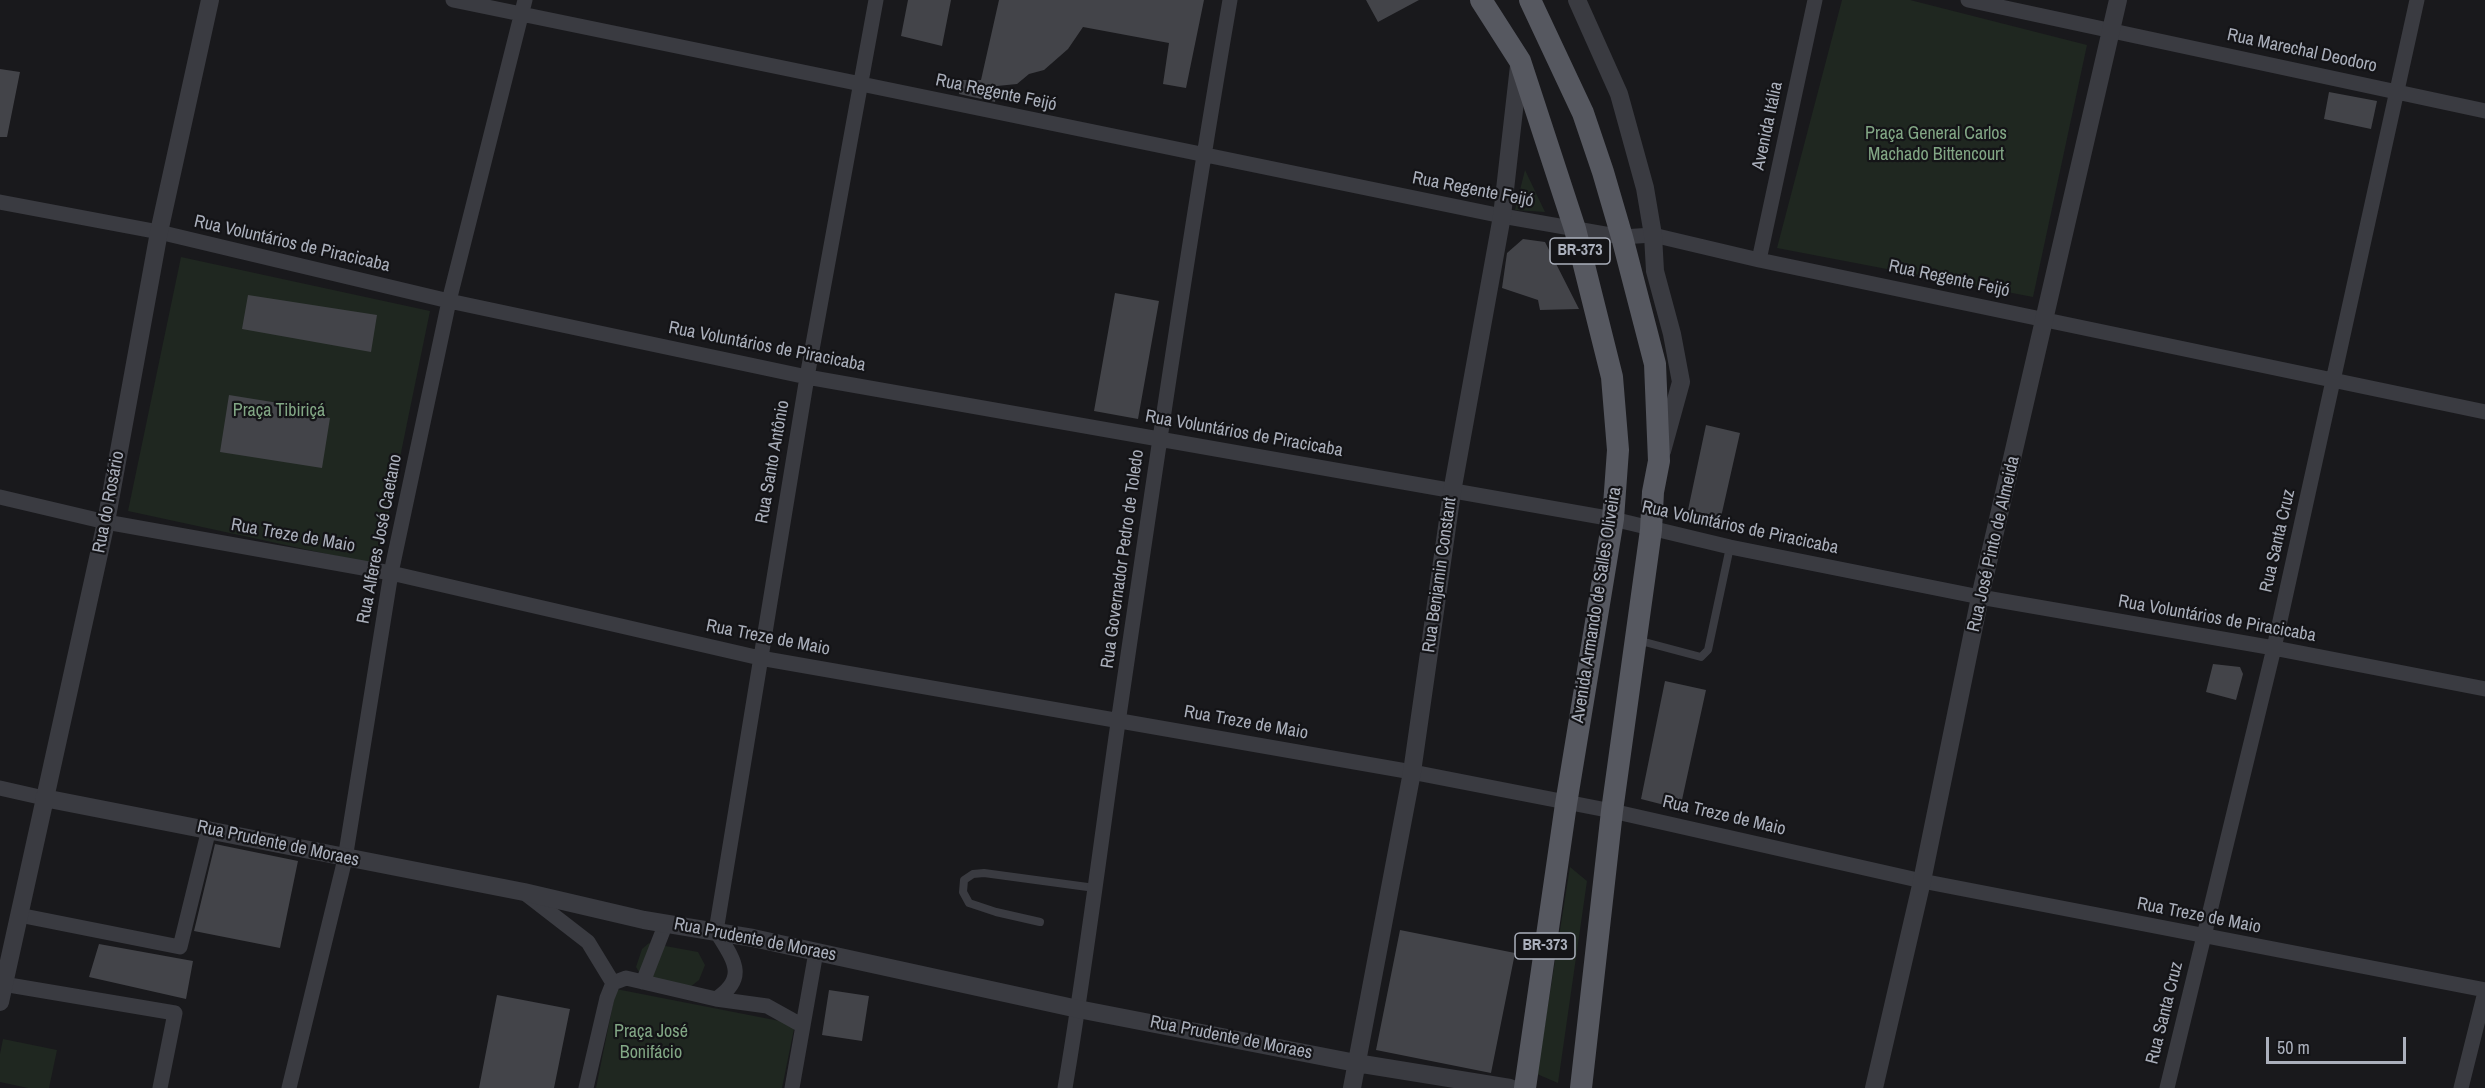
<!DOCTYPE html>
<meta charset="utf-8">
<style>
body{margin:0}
#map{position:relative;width:2485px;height:1088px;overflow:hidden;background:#19191c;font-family:"Archivo Narrow",sans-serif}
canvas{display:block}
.scale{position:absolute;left:2266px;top:1037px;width:140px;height:27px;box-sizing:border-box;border:3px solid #abb0bc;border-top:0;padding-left:8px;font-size:18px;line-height:21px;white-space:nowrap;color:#abb0bc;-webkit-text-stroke:4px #141417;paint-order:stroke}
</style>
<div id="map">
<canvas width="2485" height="1088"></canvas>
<div class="scale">50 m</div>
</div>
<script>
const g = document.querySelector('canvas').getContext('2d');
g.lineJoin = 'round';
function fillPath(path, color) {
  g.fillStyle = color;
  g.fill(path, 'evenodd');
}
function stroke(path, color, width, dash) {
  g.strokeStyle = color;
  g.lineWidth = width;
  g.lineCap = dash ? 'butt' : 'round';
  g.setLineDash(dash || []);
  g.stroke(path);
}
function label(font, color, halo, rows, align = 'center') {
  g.font = font + ' "Archivo Narrow",sans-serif';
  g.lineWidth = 4.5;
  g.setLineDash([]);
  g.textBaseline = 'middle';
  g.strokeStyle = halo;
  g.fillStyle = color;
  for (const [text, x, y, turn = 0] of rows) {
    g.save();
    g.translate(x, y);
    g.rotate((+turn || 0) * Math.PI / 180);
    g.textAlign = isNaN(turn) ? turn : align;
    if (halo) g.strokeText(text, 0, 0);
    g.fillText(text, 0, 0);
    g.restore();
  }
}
fillPath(new Path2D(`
 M1842 0H1910L2087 45 2033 297 1777 248Z
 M1525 170 1545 212 1515 210Z
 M181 257 430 311 378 565 128 511Z
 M1570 867 1587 881 1558 1083 1537 1074Z
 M649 943 698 952 705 965 699 980 685 991 645 982 636 967 642 949Z
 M616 989 795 1024 782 1088H596Z
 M3 1039 57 1050 49 1088H28L0 1082V1054Z`), '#1f2720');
fillPath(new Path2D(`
 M908 0H951L942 46 901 36Z
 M999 0H1204L1186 88 1163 84 1169 43 1083 27 1068 49 1044 70 1029 74 1017 84 997 86 995 102 959 94 961 80H981Z
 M1366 0H1419L1378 22Z
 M0 69 20 72 7 137H0Z
 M2329 92 2377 101 2371 129 2324 119Z
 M1523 239 1545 242 1579 309 1540 310 1538 300 1502 288 1507 253Z
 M1115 293 1159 301 1138 419 1094 411Z
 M248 295 377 315 371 352 242 329Z
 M229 395 297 406 296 413 330 418 322 468 220 452Z
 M1706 425 1740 433 1721 517 1688 510Z
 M2213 664 2240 667 2243 674 2236 700 2206 692Z
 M1665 681 1706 690 1680 809 1641 799Z
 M215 844 298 861 280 948 194 931Z
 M1400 930 1515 953 1491 1073 1376 1050Z
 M99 944 193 961 186 999 89 977Z
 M829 990 869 996 862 1041 822 1035Z
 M497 995 570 1009 554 1088H479Z`), '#434449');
stroke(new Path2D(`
 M1637 640 1701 657 1708 650 1730 547
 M1040 922 996 912 969 903 963 892 964 880 973 874 984 873 1095 888`), '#3a3b41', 8);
stroke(new Path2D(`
 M453 0 1502 216 1622 237 1653 235 1759 260 2485 412
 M1968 0 2485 111
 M0 202 159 232 449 301 807 377 1613 519 1730 547 1980 597 2274 648 2485 689
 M1759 260 1815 0
 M0 497 106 522 391 573 760 658 1412 772 1612 811 1922 881 2485 990
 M0 788 44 798
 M526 894 588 942 613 983 607 998 586 1088
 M19 915 180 947 209 829
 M643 982 666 923
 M613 983 626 978 716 999 767 1006 803 1026
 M3 984 175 1013 160 1088
 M716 999C749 977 733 959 716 931L807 377 876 0
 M289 1088 345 859 391 573 449 301 525 0
 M792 1088 816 952
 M1065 1088C1086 964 1101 840 1119 716 1154 477 1189 238 1230 0
 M2167 1088 2274 648 2417 0
 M2461 1088 2485 992`), '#3a3b41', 15);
stroke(new Path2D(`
 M1577 0 1619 94 1645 188 1653 235 1655 271 1672 334 1681 382 1662 451
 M44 798 524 892 644 920 753 938 1078 1009 1356 1063 1510 1088
 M0 1002 106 522 159 232 210 0
 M1352 1088 1412 772 1452 492 1502 216 1519 66
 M1874 1088 1922 881 1980 597 2118 0`), '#3a3b41', 18);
stroke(new Path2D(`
 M1481 0 1520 61 1575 229 1612 377 1618 450 1613 519 1566 804 1525 1088
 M1530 0 1583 113 1603 172 1622 237 1655 364 1659 461 1653 492 1651 530 1612 811 1581 1088`), '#565860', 22);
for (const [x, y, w] of [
 [1580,251,60],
 [1545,946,60]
]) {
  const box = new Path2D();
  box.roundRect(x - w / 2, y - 13, w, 26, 4.5);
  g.fillStyle = '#141417';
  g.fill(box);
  stroke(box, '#abb0bc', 1.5);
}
label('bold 16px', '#abb0bc', null, [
 ["BR-373",1580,251],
 ["BR-373",1545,946]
]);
label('18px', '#abb0bc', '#141417', [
 ["Rua Marechal Deodoro",2302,51,12],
 ["Rua Regente Feijó",996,93,12],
 ["Avenida Itália",1768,126,-78],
 ["Rua Regente Feijó",1473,190,11],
 ["Rua Voluntários de Piracicaba",292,244,13],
 ["Rua Regente Feijó",1949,279,12],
 ["Rua Voluntários de Piracicaba",767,347,11],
 ["Rua Voluntários de Piracicaba",1244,434,10],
 ["Rua Santo Antônio",773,462,-80],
 ["Rua do Rosário",109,502,-79],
 ["Rua Voluntários de Piracicaba",1740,528,12],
 ["Rua Treze de Maio",293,536,10],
 ["Rua Alferes José Caetano",380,539,-79],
 ["Rua Santa Cruz",2278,541,-77],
 ["Rua José Pinto de Almeida",1994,544,-77],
 ["Rua Governador Pedro de Toledo",1123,559,-82],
 ["Rua Benjamin Constant",1440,575,-82],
 ["Avenida Armando de Salles Oliveira",1597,605,-81],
 ["Rua Voluntários de Piracicaba",2217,619,10],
 ["Rua Treze de Maio",768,638,11],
 ["Rua Treze de Maio",1246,723,10],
 ["Rua Treze de Maio",1724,816,13],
 ["Rua Prudente de Moraes",278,844,12],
 ["Rua Treze de Maio",2199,916,11],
 ["Rua Prudente de Moraes",755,940,11],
 ["Rua Santa Cruz",2165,1013,-76],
 ["Rua Prudente de Moraes",1231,1038,11]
]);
label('18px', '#82a785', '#141417', [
 ["Praça General Carlos",1936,134],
 ["Machado Bittencourt",1936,155],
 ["Praça Tibiriçá",279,411],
 ["Praça José",651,1032],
 ["Bonifácio",651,1053]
]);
</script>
